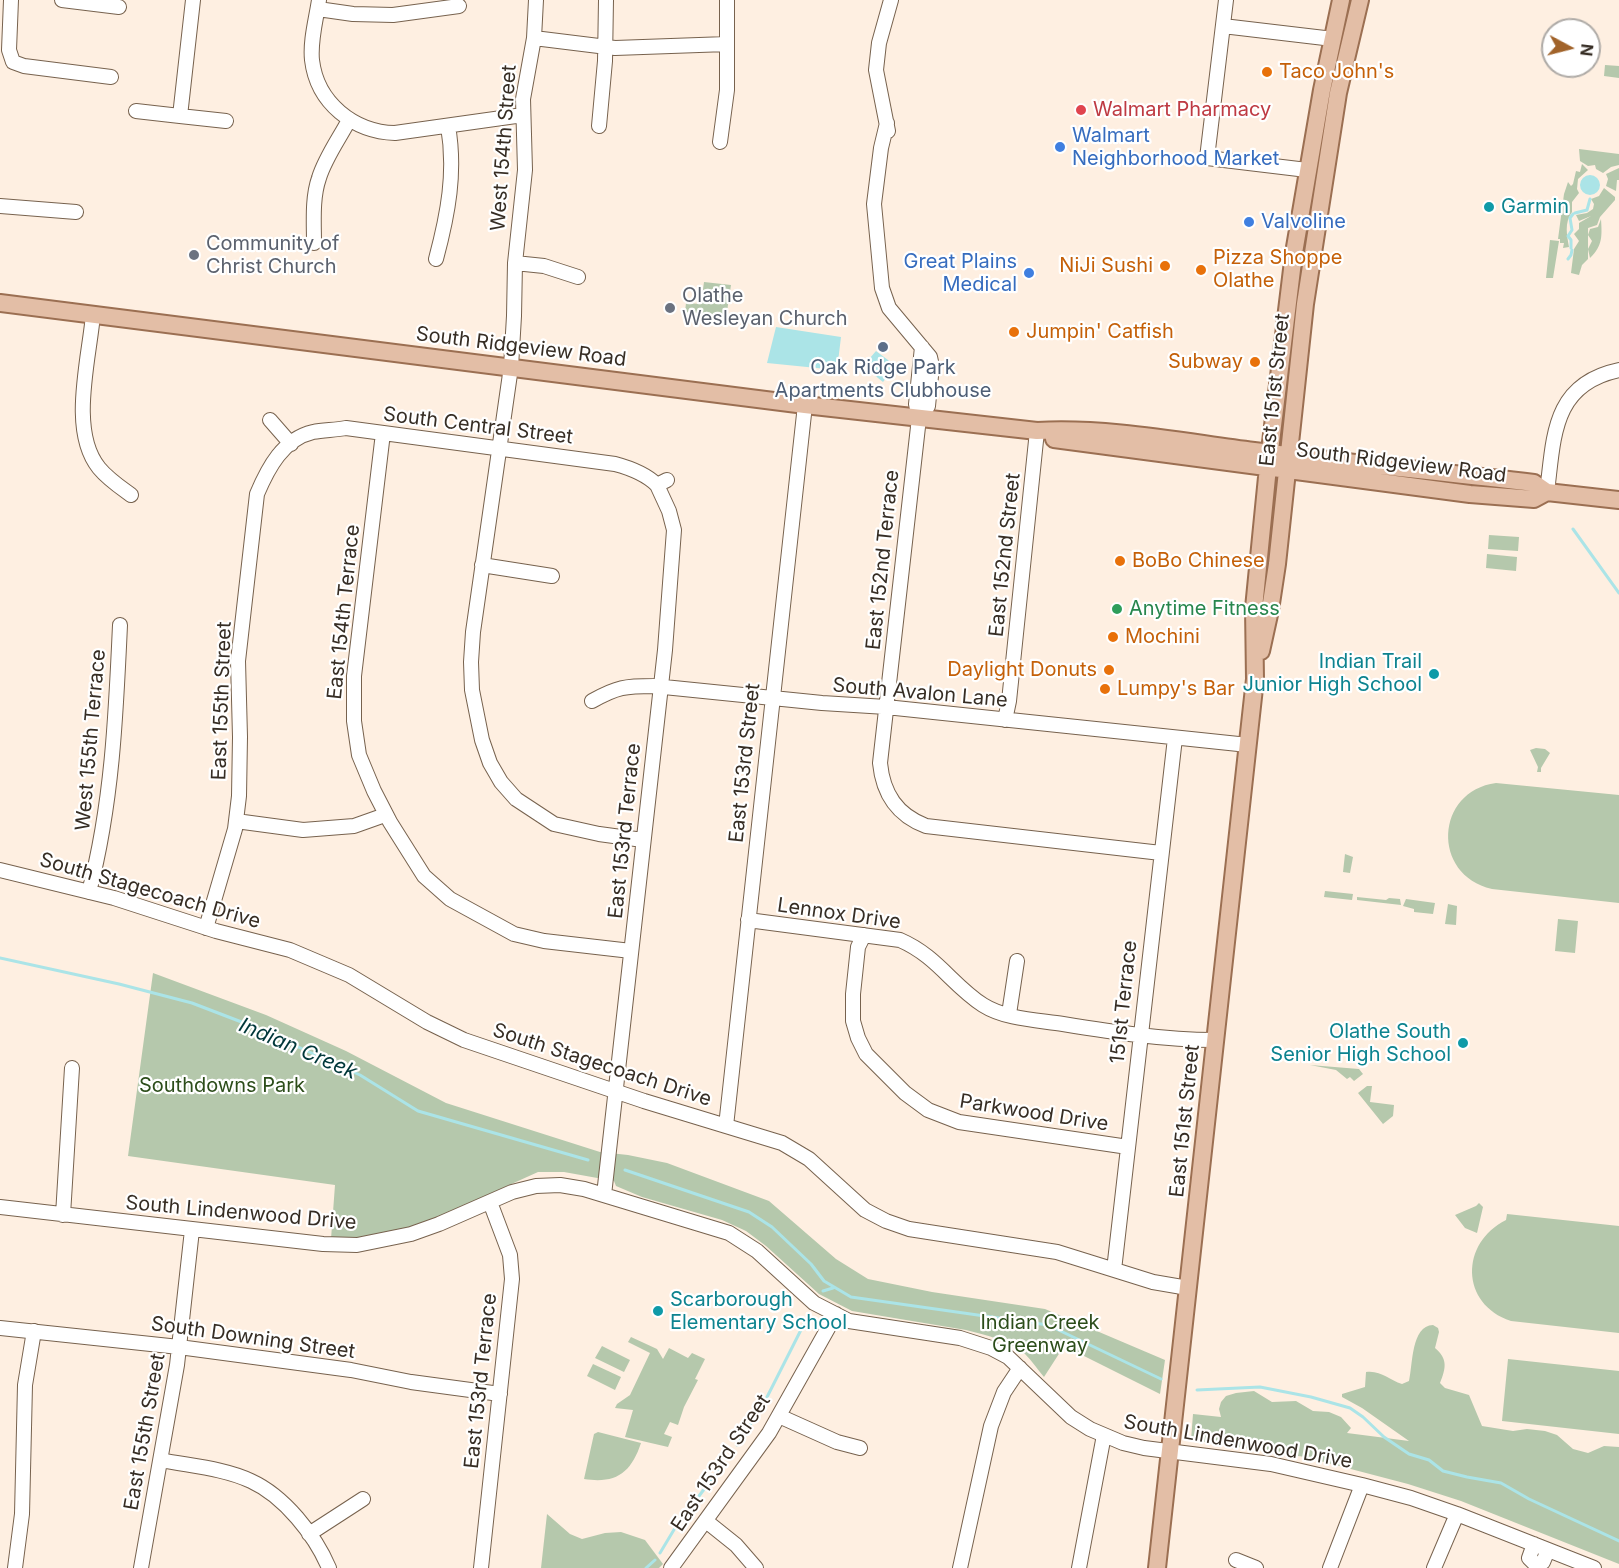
<!DOCTYPE html>
<style>
body{margin:0}
#map{position:relative;width:1619px;height:1568px;overflow:hidden;background:#feefe1;font-family:Inter,sans-serif}
canvas{display:block}
.north{position:absolute;left:1541px;top:18px;width:60px;height:60px;box-sizing:border-box;background:#fff;border:2px solid #afaba7;border-radius:50%;rotate:97deg;font-size:16px;font-weight:700;line-height:24px;text-align:center;color:#362d24}
.north::after{content:'';display:block;margin:auto;width:21px;height:27px;background:#a1632a;clip-path:polygon(50% 0,100% 100%,50% 72%,0 100%)}
</style>
<div id="map">
<canvas width="1619" height="1568"></canvas>
<div class="north">N</div>
</div>
<script>
const g = document.querySelector('canvas').getContext('2d');
g.lineJoin = 'round';
function fillPath(path, color) {
  g.fillStyle = color;
  g.fill(path, 'evenodd');
}
function stroke(path, color, width, dash) {
  g.strokeStyle = color;
  g.lineWidth = width;
  g.lineCap = dash ? 'butt' : 'round';
  g.setLineDash(dash || []);
  g.stroke(path);
}
function label(font, color, halo, rows, align = 'center') {
  g.font = font + ' Inter,sans-serif';
  g.lineWidth = 4.5;
  g.setLineDash([]);
  g.textBaseline = 'middle';
  g.strokeStyle = halo;
  g.fillStyle = color;
  for (const [text, x, y, turn = 0] of rows) {
    g.save();
    g.translate(x, y);
    g.rotate((+turn || 0) * Math.PI / 180);
    g.textAlign = isNaN(turn) ? turn : align;
    if (halo) g.strokeText(text, 0, 0);
    g.fillText(text, 0, 0);
    g.restore();
  }
}
fillPath(new Path2D(`
 M1605 65 1619 66V78L1604 76Z
 M1579 149 1619 154V165L1611 167 1603 173 1596 169 1595 165 1588 166 1580 161Z
 M1582 164 1588 170 1578 179 1577 189 1579 193 1572 202V212C1564 223 1567 235 1569 247L1563 248 1564 243H1560V239H1558L1564 194 1568 182 1571 186 1573 184 1576 171 1580 172Z
 M1619 168V180H1617L1616 191 1606 186 1608 179 1606 174Z
 M1604 188 1615 197V200L1600 217 1597 225 1588 228V259L1582 265 1579 275 1571 273 1574 249 1579 241 1574 234 1579 229V223L1591 216 1579 221 1576 215 1587 213 1593 209 1594 204 1591 199 1599 196Z
 M1601 219C1602 235 1603 246 1590 258L1588 249 1592 241 1588 235 1590 229 1598 227Z
 M1550 240 1559 241 1553 278H1546Z
 M704 282 731 285 726 318 722 320V317L685 312 686 303 701 304Z
 M1489 535 1519 537 1518 551 1488 549Z
 M1487 554 1517 557 1516 571 1486 568Z
 M1536 748 1545 749 1550 753 1541 768V772H1537L1538 767 1530 750Z
 M1496 783 1619 795V903L1492 889C1431 875 1435 791 1496 783Z
 M1345 854 1353 857 1350 873 1343 872Z
 M1325 891 1353 894 1352 900 1324 897Z
 M1357 897 1386 900 1389 898 1400 899 1401 905 1357 900Z
 M1406 899 1435 903 1433 914 1414 912V909L1403 906Z
 M1448 904 1457 906 1456 925 1445 924Z
 M1558 919 1578 921 1575 953 1555 951Z
 M153 973 266 1015 346 1051 446 1103 600 1152 628 1155 667 1163 769 1201 836 1259 868 1279 932 1292 1045 1309 1165 1360 1160 1394 1064 1346 1044 1377C1038 1370 1032 1361 1025 1354 1010 1341 986 1335 966 1330L852 1311 819 1294 766 1246 746 1231 722 1220 642 1197 616 1186 614 1181 564 1172H538L434 1219 409 1229 356 1239H331L335 1185 128 1156Z
 M1310 1065 1359 1069 1363 1074 1354 1081 1350 1077 1347 1079 1336 1070Z
 M1367 1086H1372L1370 1102 1394 1105 1393 1116 1383 1124 1358 1093Z
 M1479 1203 1483 1207 1477 1233 1465 1228 1455 1215 1476 1206Z
 M1507 1214 1619 1226V1333L1511 1321C1460 1304 1460 1243 1506 1220Z
 M1433 1325 1438 1328 1439 1332 1435 1348C1448 1359 1446 1368 1440 1383L1445 1388 1469 1395 1482 1426 1513 1431 1527 1429 1545 1431 1557 1435 1573 1449 1588 1453 1604 1446 1619 1447V1564L1461 1501 1408 1484 1305 1457 1191 1440 1193 1414 1221 1417 1219 1409 1221 1402 1226 1396 1236 1393 1254 1391 1272 1402 1296 1401 1313 1411 1329 1412 1341 1417 1351 1428 1347 1433 1409 1441 1362 1408 1342 1397V1394L1365 1387 1366 1372C1381 1370 1389 1380 1402 1384L1409 1381C1413 1364 1411 1326 1433 1325Z
 M631 1337 657 1349 663 1359 669 1348 688 1358 692 1353 705 1359 695 1379 698 1380 684 1407 678 1425 670 1422 664 1434 672 1437 668 1447 625 1437 633 1410 615 1408 617 1404 630 1395 650 1353 628 1342Z
 M602 1346 630 1360 624 1372 595 1358Z
 M1508 1359 1619 1371V1434L1502 1421Z
 M593 1364 621 1377 615 1390 587 1376Z
 M598 1432 641 1443C631 1473 616 1484 584 1479L594 1434Z
 M547 1514 570 1534 582 1539 605 1533 621 1532 645 1540 663 1564 659 1568H541Z`), '#b5c8ac');
fillPath(new Path2D(`
 M1580 185a10 10 0 1 1 20 0a10 10 0 1 1-20 0Z
 M776 327 841 337 837 370 767 363Z
 M876 351 896 366 883 382 863 366Z`), '#abe4e7');
stroke(new Path2D(`
 M1575 213 1587 210 1590 199
 M1571 248V240L1568 236 1572 230 1570 218 1573 214
 M1568 259 1571 255 1572 250
 M1573 529 1619 593
 M0 958 119 984 192 1003 252 1026 360 1075 418 1111 588 1160
 M625 1170 749 1212 772 1227 811 1264 824 1281 851 1297 1048 1325 1161 1379
 M823 1291 833 1288
 M1197 1390 1260 1387 1311 1397 1350 1408 1363 1417 1384 1437 1409 1454 1429 1460 1443 1471 1467 1477 1501 1483 1529 1499 1619 1541
 M737 1445 763 1405 808 1316
 M660 1553 675 1528 723 1464
 M646 1568 655 1560`), '#abe4e7', 3);
const minor = new Path2D(`
 M11 0 9 50 13 62 24 66 111 77
 M62 0 119 7
 M193 0 180 116 226 121
 M319 0C316 20 310 41 312 60 317 103 354 132 395 133L523 115
 M536 0 534 38 523 99 525 170 515 263 514 316 511 367 473 632 471 662 472 690 482 740 490 763 501 782 516 799 554 824 599 834 643 840
 M1226 0 1207 158 1307 170
 M318 9 353 14 393 15 459 6
 M1223 26 1333 39
 M534 38 615 48 727 44
 M136 111 180 116
 M887 123 881 148 874 204 882 288 889 308 930 357 932 366 928 406 919 418
 M599 126 605 61 606 0
 M888 131 876 70 879 43 891 0
 M720 142 727 90V0
 M0 206 76 212
 M314 243C314 222 312 198 319 178 325 158 339 139 349 120
 M436 259C448 214 456 172 448 126
 M515 263 544 266 578 277
 M93 315C89 360 69 431 99 468 108 479 120 487 131 495
 M922 347 916 404 919 418 880 763C883 794 897 815 926 826L1161 853
 M270 420 291 444
 M383 433 354 676V721L359 755 374 791 390 822 424 876 450 899 514 934 544 941 631 951
 M1547 492C1554 437 1552 384 1619 370
 M482 565 552 576
 M592 701C617 687 625 686 654 686L822 703 886 707 1248 745
 M1005 720 1009 701 1037 431
 M236 821 303 830 354 826 385 815
 M0 870 114 898 216 931 290 950 349 975 427 1022 464 1040 644 1101 782 1143 809 1159 865 1210 886 1221 909 1229 1057 1252 1153 1282 1188 1288
 M89 892C112 805 116 715 120 625
 M748 920 900 940C937 956 952 985 983 1005 1005 1019 1037 1020 1063 1024 1113 1032 1164 1040 1214 1040
 M206 928 235 829 239 796 240 737 238 661 257 494C268 468 283 439 313 432 323 430 335 430 346 428L615 464C630 468 646 474 657 485
 M864 935 858 947 853 994V1021L858 1038 866 1054 905 1093 928 1110 959 1122 1128 1147
 M1009 1014 1017 961
 M726 1126 805 405
 M604 1195 665 650 674 530 669 511 657 485 667 480
 M0 1207 323 1244 357 1245 411 1234 439 1224 512 1192 536 1186 560 1185 584 1189 729 1233 757 1251 814 1303 849 1321 960 1338 991 1348 1008 1357 1071 1417 1090 1429 1123 1443 1144 1448 1271 1464 1362 1485 1411 1498 1457 1514 1594 1568
 M63 1215 72 1068
 M1114 1270 1175 738
 M0 1328 179 1347 351 1370 411 1382 500 1394
 M779 1416 837 1442 860 1448
 M161 1460C190 1466 223 1468 251 1481 284 1496 315 1535 329 1568
 M706 1521 736 1545 756 1568
 M309 1534 363 1499
 M1534 1544 1529 1558 1535 1564 1543 1562 1548 1550
 M1236 1560 1256 1568
 M15 1568 22 1514 25 1385 34 1331
 M141 1568 177 1365 192 1230
 M481 1568 512 1279 510 1255 490 1202
 M671 1568 769 1433 836 1314
 M960 1568 991 1426 1004 1392 1020 1368
 M1079 1568 1104 1435
 M1330 1568 1362 1485
 M1434 1568 1457 1514`);
const major = new Path2D(`
 M0 303 805 405 1037 431C1109 427 1183 442 1254 451 1347 463 1441 472 1534 483L1547 492 1619 500
 M1054 439 1470 494 1534 499 1547 492
 M1261 651 1270 610 1277 564 1305 304 1338 93 1360 0
 M1157 1568 1255 679 1254 608 1268 467 1294 253 1322 90 1341 0`);
stroke(minor, '#77624e', 16);
stroke(major, '#9b6f52', 20);
stroke(minor, '#fff', 14);
stroke(major, '#e3bea6', 16);
for (const [x, y, r, color] of [
 [1267,72,6,"#e8710a"],
 [1081,110,6,"#e0444e"],
 [1060,147,6,"#3f7fe0"],
 [1489,207,6,"#0f9aa8"],
 [1249,222,6,"#3f7fe0"],
 [194,255,6,"#6b7280"],
 [1165,266,6,"#e8710a"],
 [1201,270,6,"#e8710a"],
 [1029,273,6,"#3f7fe0"],
 [670,308,6,"#6b7280"],
 [1014,332,6,"#e8710a"],
 [883,347,6,"#5c6f8a"],
 [1255,362,6,"#e8710a"],
 [1120,561,6,"#e8710a"],
 [1117,609,6,"#2e9e5b"],
 [1113,637,6,"#e8710a"],
 [1109,670,6,"#e8710a"],
 [1434,674,6,"#0f9aa8"],
 [1105,689,6,"#e8710a"],
 [1463,1043,6,"#0f9aa8"],
 [658,1311,6,"#0f9aa8"]
]) {
  const dot = new Path2D();
  dot.arc(x, y, r, 0, 2 * Math.PI);
  g.fillStyle = color;
  g.fill(dot);
  stroke(dot, '#fff', 2);
}
label('20px', '#c56008', '#fff', [
 ["Taco John's",1279,72],
 ["Pizza Shoppe",1213,258],
 ["Olathe",1213,281],
 ["NiJi Sushi",1153,266,"right"],
 ["Jumpin' Catfish",1026,332],
 ["Subway",1243,362,"right"],
 ["BoBo Chinese",1132,561],
 ["Mochini",1125,637],
 ["Daylight Donuts",1097,670,"right"],
 ["Lumpy's Bar",1117,689]
], 'left');
label('20px', '#be3a42', '#fff', [
 ["Walmart Pharmacy",1093,110]
], 'left');
label('20px', '#366cbe', '#fff', [
 ["Walmart",1072,136],
 ["Neighborhood Market",1072,159],
 ["Valvoline",1261,222],
 ["Great Plains",1017,262,"right"],
 ["Medical",1017,285,"right"]
], 'left');
label('20px', '#362d24', '#fff', [
 ["West 154th Street",504,148,-86],
 ["South Ridgeview Road",521,347,7],
 ["East 151st Street",1275,390,-84],
 ["South Central Street",478,426,7],
 ["South Ridgeview Road",1401,463,7],
 ["East 152nd Street",1005,555,-84],
 ["East 152nd Terrace",883,560,-84],
 ["East 154th Terrace",344,612,-84],
 ["South Avalon Lane",920,693,5],
 ["East 155th Street",222,701,-88],
 ["West 155th Terrace",91,740,-85],
 ["East 153rd Street",745,763,-84],
 ["East 153rd Terrace",625,831,-84],
 ["South Stagecoach Drive",150,891,16],
 ["Lennox Drive",839,914,8],
 ["151st Terrace",1124,1002,-84],
 ["South Stagecoach Drive",602,1065,18],
 ["Parkwood Drive",1034,1113,9],
 ["East 151st Street",1185,1121,-84],
 ["South Lindenwood Drive",241,1213,5],
 ["South Downing Street",253,1338,8],
 ["East 153rd Terrace",481,1381,-84],
 ["East 155th Street",145,1432,-80],
 ["South Lindenwood Drive",1238,1442,10],
 ["East 153rd Street",721,1463,-56]
]);
label('20px', '#0d838f', '#fff', [
 ["Garmin",1501,207],
 ["Indian Trail",1422,662,"right"],
 ["Junior High School",1422,685,"right"],
 ["Olathe South",1451,1032,"right"],
 ["Senior High School",1451,1055,"right"],
 ["Scarborough",670,1300],
 ["Elementary School",670,1323]
], 'left');
label('20px', '#5b616d', '#fff', [
 ["Community of",206,244],
 ["Christ Church",206,267],
 ["Olathe",682,296],
 ["Wesleyan Church",682,319]
], 'left');
label('20px', '#4e5e75', '#fff', [
 ["Oak Ridge Park",883,368],
 ["Apartments Clubhouse",883,391]
]);
label('20px', '#27864d', '#fff', [
 ["Anytime Fitness",1129,609]
], 'left');
label('20px', '#2c4d1a', '#fff', [
 ["Southdowns Park",222,1086],
 ["Indian Creek",1040,1323],
 ["Greenway",1040,1346]
]);
label('italic 21px', '#00373a', '#fff', [
 ["Indian Creek",298,1049,23]
]);
</script>
